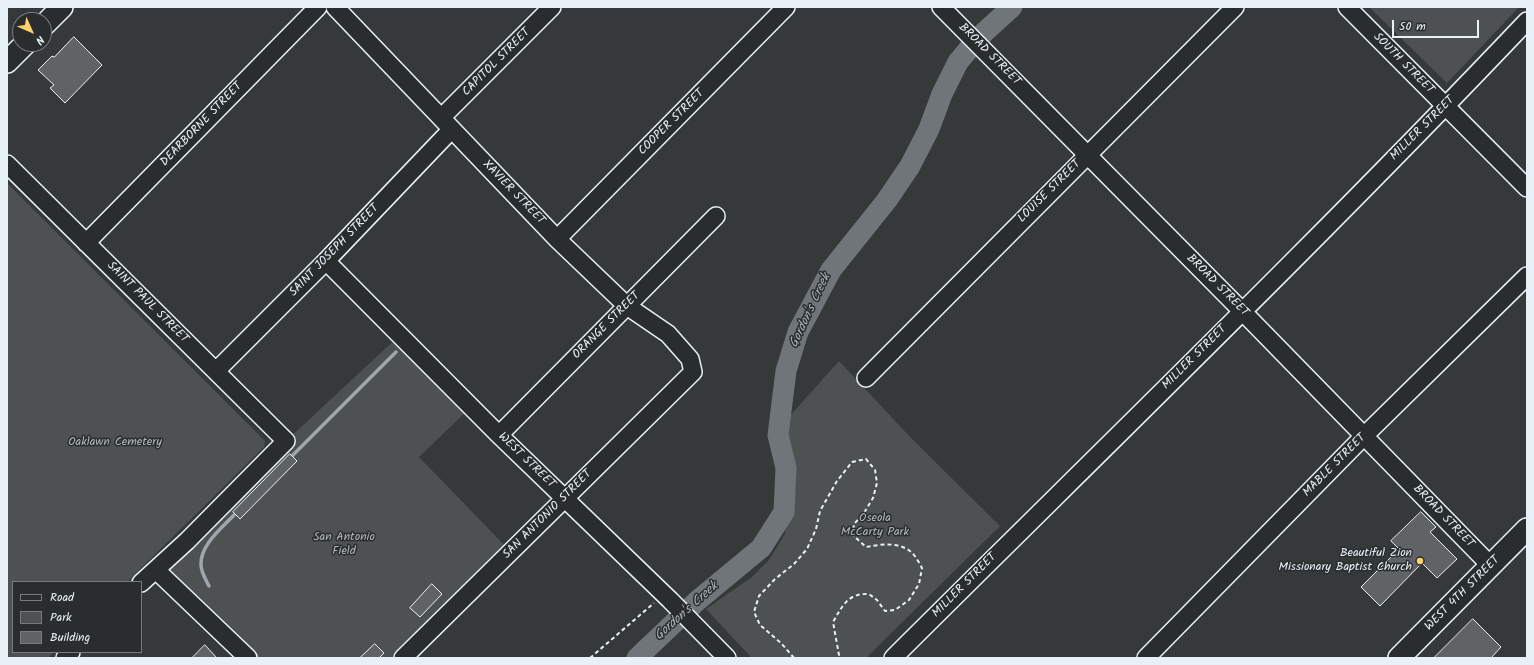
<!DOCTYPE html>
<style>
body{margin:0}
#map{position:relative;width:1534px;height:665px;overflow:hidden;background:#35393a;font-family:Kalam,sans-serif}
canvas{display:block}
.frame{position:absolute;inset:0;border:8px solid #e8f1f8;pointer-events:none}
.legend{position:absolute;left:12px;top:581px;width:130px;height:72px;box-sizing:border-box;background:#2a2d2e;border:1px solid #767b7f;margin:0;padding:5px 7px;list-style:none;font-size:12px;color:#e8f1f8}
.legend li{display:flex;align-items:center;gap:8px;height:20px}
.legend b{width:20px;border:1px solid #767b7f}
.north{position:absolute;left:12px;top:12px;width:40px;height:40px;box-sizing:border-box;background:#2a2d2e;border:1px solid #767b7f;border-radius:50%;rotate:135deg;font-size:11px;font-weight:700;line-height:16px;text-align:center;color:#e8f1f8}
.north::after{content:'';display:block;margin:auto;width:14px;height:18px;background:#ffd166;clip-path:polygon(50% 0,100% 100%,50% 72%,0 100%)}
.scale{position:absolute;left:1392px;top:20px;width:87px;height:18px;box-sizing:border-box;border:2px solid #e8f1f8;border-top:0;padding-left:5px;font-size:12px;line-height:14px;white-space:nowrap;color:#e8f1f8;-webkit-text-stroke:3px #2a2d2e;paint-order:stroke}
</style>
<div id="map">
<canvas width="1534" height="665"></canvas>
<div class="frame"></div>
<ul class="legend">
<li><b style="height:5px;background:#2a2d2e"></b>Road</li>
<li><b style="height:11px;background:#4d5152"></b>Park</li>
<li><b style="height:11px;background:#5f6365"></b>Building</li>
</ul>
<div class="north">N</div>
<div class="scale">50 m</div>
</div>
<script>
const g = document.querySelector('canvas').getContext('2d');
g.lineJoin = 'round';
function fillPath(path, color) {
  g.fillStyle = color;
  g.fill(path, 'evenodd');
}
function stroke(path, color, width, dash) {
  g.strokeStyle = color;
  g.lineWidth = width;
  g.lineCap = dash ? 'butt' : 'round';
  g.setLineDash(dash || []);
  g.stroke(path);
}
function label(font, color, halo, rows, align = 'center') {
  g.font = font + ' Kalam,sans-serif';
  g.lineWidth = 3;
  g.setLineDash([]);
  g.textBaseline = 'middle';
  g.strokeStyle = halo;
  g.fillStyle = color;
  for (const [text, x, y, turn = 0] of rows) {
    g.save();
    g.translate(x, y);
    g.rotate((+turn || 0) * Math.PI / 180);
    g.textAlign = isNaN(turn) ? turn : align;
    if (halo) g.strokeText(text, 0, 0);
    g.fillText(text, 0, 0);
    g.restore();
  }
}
fillPath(new Path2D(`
 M1369 7H1519L1447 83Z
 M7 183 265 441 264 447 127 582H13V652H54L48 658H7Z
 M400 335 471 407 419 457 511 552 403 658H248L156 570 286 441Z
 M839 361 912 439 1000 526 866 658H752L706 609 752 577 769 560 785 534 786 518 791 504 794 484 792 462 789 449 788 418Z`), '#4d5152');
stroke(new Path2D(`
 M293 455 396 352
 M209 586C206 580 201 572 201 565 200 545 221 529 234 515`), '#a0a7ac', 3.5);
stroke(new Path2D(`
 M637 658 697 601 761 548 784 512 786 468 778 435 786 371 798 332 831 270 887 200 910 166 929 129 942 94 958 62 978 38 1012 7`), '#707579', 21);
const building = new Path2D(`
 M74 37 102 65 65 103 50 88 54 85 38 70 52 56 54 57Z
 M290 454 297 461 240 519 233 512Z
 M1421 512 1436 527 1430 532 1457 559 1437 578 1422 563 1380 606 1361 587 1399 549 1391 541Z
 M432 584 442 594 420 617 410 608Z
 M1473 619 1501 647 1491 658H1434Z
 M375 644 384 653 379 658H360Z
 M205 645 217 658H192Z`);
fillPath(building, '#5f6365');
stroke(building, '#e8f1f8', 1);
const minor = new Path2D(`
 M335 7 557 239 627 306 668 334 690 359 693 372 403 658
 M941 7 1242 311 1491 566
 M1347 7 1527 188
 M441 118 552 7
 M7 164 286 441 187 541 141 583
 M557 239 786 7
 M86 243 318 7
 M326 261 499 435 670 600 727 658
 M216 371 326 261 452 129
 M866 378 1235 7
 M499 435 716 216
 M156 570 248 658
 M65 658 71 652
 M893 658C1105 447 1321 238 1527 21
 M1146 658 1364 436 1527 276`);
const major = new Path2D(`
 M44 25 62 7
 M7 62 25 44
 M1399 658 1527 529`);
stroke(minor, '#e8f1f8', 20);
stroke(major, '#e8f1f8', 24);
stroke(new Path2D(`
 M590 658 654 603
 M794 658 781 643 760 625 754 612 759 596 775 579 794 564 807 549 816 529 820 511 837 481 852 462 866 459 875 470 877 483 873 498 864 513 854 524 853 535 866 547C882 544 902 541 914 555 917 559 920 564 922 568L919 584 909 600 895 610 885 611 877 600 869 594C848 593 843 605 833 622L839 655 838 658`), '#e8f1f8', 2, [4, 3]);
stroke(minor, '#2a2d2e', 17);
stroke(major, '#2a2d2e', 21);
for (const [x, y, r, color] of [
 [1420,561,4,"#ffd166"]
]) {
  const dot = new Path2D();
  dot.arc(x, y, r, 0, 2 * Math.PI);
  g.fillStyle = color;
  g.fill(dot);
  stroke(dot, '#2a2d2e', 1.5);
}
label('12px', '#e8f1f8', '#2a2d2e', [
 ["BROAD STREET",989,55,45],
 ["CAPITOL STREET",497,63,-45],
 ["SOUTH STREET",1403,64,45],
 ["COOPER STREET",672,123,-45],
 ["DEARBORNE STREET",202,125,-46],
 ["MILLER STREET",1423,129,-45],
 ["LOUISE STREET",1050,192,-45],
 ["XAVIER STREET",513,193,46],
 ["SAINT JOSEPH STREET",335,251,-46],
 ["BROAD STREET",1217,286,45],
 ["SAINT PAUL STREET",147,303,45],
 ["ORANGE STREET",607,326,-45],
 ["MILLER STREET",1195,358,-45],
 ["WEST STREET",526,461,44],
 ["MABLE STREET",1335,466,-45],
 ["SAN ANTONIO STREET",548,515,-45],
 ["BROAD STREET",1443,517,46],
 ["MILLER STREET",965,586,-45],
 ["WEST 4TH STREET",1463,594,-45]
]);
label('12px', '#b2b9be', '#2a2d2e', [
 ["Oaklawn Cemetery",115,443],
 ["Oseola",875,519],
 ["McCarty Park",875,533],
 ["San Antonio",344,538],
 ["Field",344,552]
]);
label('12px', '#e8f1f8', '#2a2d2e', [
 ["Beautiful Zion",1412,554],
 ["Missionary Baptist Church",1412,568]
], 'right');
label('italic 13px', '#acb3b8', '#2a2d2e', [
 ["Gordon's Creek",811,311,-65],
 ["Gordon's Creek",687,612,-42]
]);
</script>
